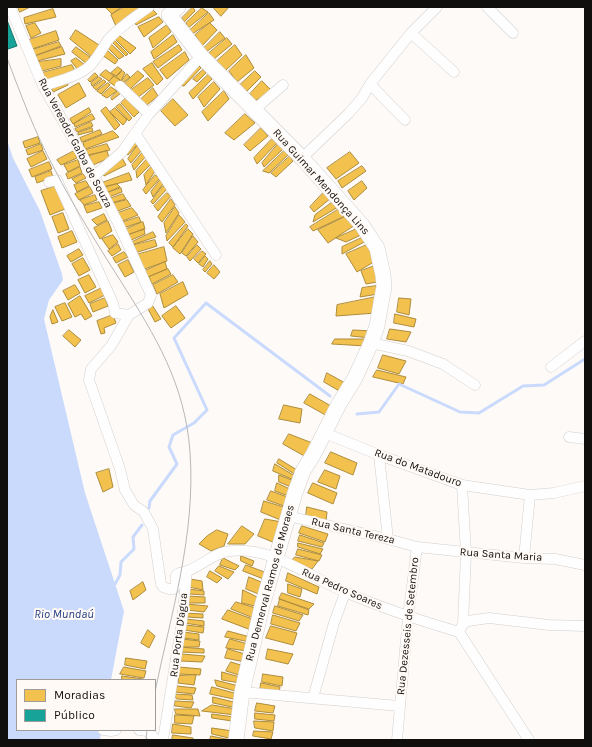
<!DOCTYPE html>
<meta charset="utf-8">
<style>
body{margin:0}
#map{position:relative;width:592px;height:747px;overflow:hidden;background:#fdfaf8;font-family:Karla,sans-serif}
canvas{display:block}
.frame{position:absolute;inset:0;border:8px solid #110f0d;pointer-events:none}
.legend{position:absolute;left:16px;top:679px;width:140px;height:52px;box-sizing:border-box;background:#fffaf6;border:1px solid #a09c99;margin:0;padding:5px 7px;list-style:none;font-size:12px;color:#110f0d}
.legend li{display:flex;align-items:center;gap:8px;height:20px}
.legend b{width:20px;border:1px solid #a09c99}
</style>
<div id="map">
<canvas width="592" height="747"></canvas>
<div class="frame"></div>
<ul class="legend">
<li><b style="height:11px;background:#f2c14e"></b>Moradias</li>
<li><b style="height:11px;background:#17a398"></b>Público</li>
</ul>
</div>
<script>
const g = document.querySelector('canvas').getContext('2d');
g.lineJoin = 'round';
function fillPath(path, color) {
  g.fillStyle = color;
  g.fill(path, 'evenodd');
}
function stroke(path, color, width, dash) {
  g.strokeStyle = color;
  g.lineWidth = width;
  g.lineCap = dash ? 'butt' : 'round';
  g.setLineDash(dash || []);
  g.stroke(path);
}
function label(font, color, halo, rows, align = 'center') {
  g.font = font + ' Karla,sans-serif';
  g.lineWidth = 4;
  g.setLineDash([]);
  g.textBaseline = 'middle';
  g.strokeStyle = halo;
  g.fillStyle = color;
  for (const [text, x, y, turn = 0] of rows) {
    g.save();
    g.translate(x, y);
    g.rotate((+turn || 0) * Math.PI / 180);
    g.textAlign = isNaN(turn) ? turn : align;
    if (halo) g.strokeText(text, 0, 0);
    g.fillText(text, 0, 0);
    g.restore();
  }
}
fillPath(new Path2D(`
 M7 140 13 158 40 211 62 274 63 280 49 300 44 319 85 493 124 611 111 680H17V730H101L100 740H7Z`), '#cadafc');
const homes = new Path2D(`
 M18 7H30L20 12Z
 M108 7H121L112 14 106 8Z
 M124 7H142L116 26 111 15Z
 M193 7 195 11 184 22 182 18Z
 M213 7H229L221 16Z
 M151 8 157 14 136 25 134 21Z
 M202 8 208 12 188 28 186 23Z
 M53 9 56 17 25 24 24 18Z
 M209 13 214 20 192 34 190 30Z
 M159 17 163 22 144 37 138 27Z
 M35 23 41 33 31 38 26 26Z
 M210 23 217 30 202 46 195 35Z
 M167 25 171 32 153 48 149 38Z
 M76 30 99 45 92 57 70 39Z
 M56 31 59 40 32 49 29 40Z
 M220 32 225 38 206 52 204 48Z
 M117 34 136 48 130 54 114 38Z
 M173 35 177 42 154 59 151 52Z
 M227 38 232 44 214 59 208 54Z
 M113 39 128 54 126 56 111 41Z
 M59 42 61 46 34 56 32 50Z
 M110 43 124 56 119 59 107 47Z
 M179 45 182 50 158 68 153 62Z
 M235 45 242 55 225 71 217 61Z
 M62 47 65 54 37 61 36 56Z
 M76 47 90 57 87 64 72 52Z
 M107 50 118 60 115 64 102 55Z
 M185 52 189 60 167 79 160 70Z
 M246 55 254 68 237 82 229 71Z
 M76 58 85 65 78 70 71 61Z
 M61 59V66L42 71 38 62Z
 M152 63 163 79 157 85 143 69Z
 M72 65 75 71 45 83 42 73Z
 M198 65 201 68 184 86 179 85Z
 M118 67 122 70 116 76 111 73Z
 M204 69 206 73 197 82 193 79Z
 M106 70 114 76 109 81 100 75Z
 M123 71 125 73 121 81 116 77Z
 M138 71 144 76 130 89 125 83Z
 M255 71 261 77 246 92 240 85Z
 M95 73 98 76 90 82 88 80Z
 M127 74 130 77 124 82 122 81Z
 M209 74 212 79 193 99 189 93Z
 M114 76 120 80 115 86 109 82Z
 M99 77 102 79 92 86 91 83Z
 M148 78 154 85 137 98 131 90Z
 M66 79 68 85 53 92 50 86Z
 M104 80 106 82 96 90 93 87Z
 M262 81 273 92 254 101 250 94Z
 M214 82 220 89 204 107 198 97Z
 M79 83 86 96 66 108 58 95Z
 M108 83 110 85 101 94 97 91Z
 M111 87 117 91 107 98 102 95Z
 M153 88 158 96 147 105 140 100Z
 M118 91 121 93 112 100 111 98Z
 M224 91 229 99 208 121 202 112Z
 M126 98 139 112 134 117 121 103Z
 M173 99 188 115 175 126 161 111Z
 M120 104 132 118 129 121 116 107Z
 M106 107 120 125 115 130 101 111Z
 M89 108 91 112 73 124 70 119Z
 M115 108 127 120 123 125 110 112Z
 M92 114 95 119 75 127 74 124Z
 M245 114 255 123 234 140 225 133Z
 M91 122 93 126 77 132 75 129Z
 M92 128 93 131 78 135V133Z
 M261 128 268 136 250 151 244 145Z
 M100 130 102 134 82 142 80 138Z
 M113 131 119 137 85 149 83 143Z
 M38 137 40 143 25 148 23 142Z
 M272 139 277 143 257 164 254 158Z
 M133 140 138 144 128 155 124 152Z
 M41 144 43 150 28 155 26 150Z
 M107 144 110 150 88 155 86 150Z
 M278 144 283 149 264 167 262 163Z
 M137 146 141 151 131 163 128 159Z
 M43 151 47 159 31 167 27 159Z
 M74 151 77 158 61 165 57 160Z
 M107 151 109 158 93 165 89 156Z
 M284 151 289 154 269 173 263 171Z
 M143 152 146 156 134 170 132 165Z
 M350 152 359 163 336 179 327 168Z
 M121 156 126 165 104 176 102 171Z
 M290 156 293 161 276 177 271 173Z
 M148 158 151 164 137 178 136 171Z
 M78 160 80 166 68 172 64 165Z
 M49 162 52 169 32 177 29 170Z
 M362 166 366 171 342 188 338 181Z
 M80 167 82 173 68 179 66 174Z
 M151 167 155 171 146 185 144 175Z
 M51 171 53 177 37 183 35 177Z
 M129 173 132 180 103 187 102 183Z
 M83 174 86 178 76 183 72 179Z
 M155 175 160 178 146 194 143 190Z
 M160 180 163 184 153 197 151 192Z
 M86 181 89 186 77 192 74 185Z
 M362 181 367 188 354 200 348 191Z
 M117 184 120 187 106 193 103 188Z
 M56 186 65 209 50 215 41 191Z
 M163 186 167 189 153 204 151 202Z
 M90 187 93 193 79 200 75 194Z
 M121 188 122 192 109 197 107 193Z
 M324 192 331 198 314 212 310 207Z
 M167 193 171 196 158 211 154 206Z
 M123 194 126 199 111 203 109 199Z
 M95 195 97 200 84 205 80 200Z
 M171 199 175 205 162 222 158 217Z
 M127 200 131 206 115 212 111 204Z
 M334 201 338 207 313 222 315 215Z
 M99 202 102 208 87 213 84 206Z
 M175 207 179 213 166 233 164 223Z
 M132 208 138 215 120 222 115 214Z
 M339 209 347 215 313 231 310 227Z
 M63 213 69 229 58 233 52 217Z
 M104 214 107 220 97 225 92 220Z
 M179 215 185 222 167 241 166 236Z
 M347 216 355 225 328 243 318 230Z
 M139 217 141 222 123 228 121 223Z
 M108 221 112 231 100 239 94 228Z
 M143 222 145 229 126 235 124 230Z
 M186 224 188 226 173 247 169 243Z
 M359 228 363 234 346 242 336 238Z
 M144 229 145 234 129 241 127 236Z
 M188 229 193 234 180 254 173 248Z
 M72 231 77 242 62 248 58 237Z
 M153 232 156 237 131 245 130 243Z
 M113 235 118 242 109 249 102 239Z
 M193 236 198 242 186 256 182 253Z
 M366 236 368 240 342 254V247Z
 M155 240 157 246 135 253 130 246Z
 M118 244 121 250 112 256 108 251Z
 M369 244 377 260 357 272 346 254Z
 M197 245 201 249 190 261 187 257Z
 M164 247 167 261 142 270 136 255Z
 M79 249 83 255 71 262 67 256Z
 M202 251 206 254 198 263 194 259Z
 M124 252 128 257 116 263 113 258Z
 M205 256 208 259 203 267 199 264Z
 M83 258 90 270 79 276 72 264Z
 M128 260 134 272 125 277 118 265Z
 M210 261 212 264 205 272 203 270Z
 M165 262 167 269 148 277 145 271Z
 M214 265 220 272 214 279 207 273Z
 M377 265V282L366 284 361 271Z
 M168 269 171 274 152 284 149 277Z
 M89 275 96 287 85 293 78 280Z
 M173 275 178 282 157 294 153 285Z
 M183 282 188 294 164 308 160 294Z
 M75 285 80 293 68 300 63 291Z
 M376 286 378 294 360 297 362 288Z
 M102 288 105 295 89 303 85 296Z
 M80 296 92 316 85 320 81 314 75 317 68 304Z
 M376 297V313L336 316 337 305Z
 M105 298 108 306 93 312 90 304Z
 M399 298 411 299 409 315 397 312Z
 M65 303 72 317 62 321 55 307Z
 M152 305 161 319 155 322 147 307Z
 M176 306 185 318 171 328 162 316Z
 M53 310 58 322 52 324 50 317Z
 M395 314 416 319 414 327 394 323Z
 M113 315 116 323 104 328 105 333 101 334 97 321Z
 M390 329 411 332 406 342 387 339Z
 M69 330 81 340 75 347 63 336Z
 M353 330 372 331 371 338 351 336Z
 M335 339H368L366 346 332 344Z
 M383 355 406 361 399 374 378 368Z
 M377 370 406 377 403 384 373 377Z
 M327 373 347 384 341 392 324 382Z
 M310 394 331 406 329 417 304 403Z
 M284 405 302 409 300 423 279 419Z
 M289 434 315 444 306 457 283 444Z
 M331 452 357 463 353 475 325 463Z
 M279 459 297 470 296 475 277 463Z
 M275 464 295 476 294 480 273 471Z
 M109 469 113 487 103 492 96 473Z
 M325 470 340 476 336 489 318 482Z
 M279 475 294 481 293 488 279 482Z
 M277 483 292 490 291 497 275 491Z
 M313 483 337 493 333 504 308 493Z
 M271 491 290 498 287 507 267 500Z
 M264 501 287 508 283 521 261 512Z
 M307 507 327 512 326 521 306 517Z
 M265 519 282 522 275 543 258 536Z
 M242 526 254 534 245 544H228Z
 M302 526 328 534 325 542 299 533Z
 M217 530 228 534 224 546 211 551 199 544 207 536Z
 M300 535 324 543 322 547 298 541Z
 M298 543 323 549 320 554 298 547Z
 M298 549 322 555 319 561 296 555Z
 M241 556 254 561 252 566 241 561Z
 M295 557 318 561 312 569 291 562Z
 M223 558 239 566 235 570 220 565Z
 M246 565 267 573 266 580 243 571Z
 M219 566 234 572 228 579 215 571Z
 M210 571 222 578 217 583 207 577Z
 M288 573 319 587 317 594 286 581Z
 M249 577 266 584 261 595 246 589Z
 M190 579 202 581 203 590 189 587Z
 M143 582 146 590 133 600 130 591Z
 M288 584 302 589 300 597 288 593Z
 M189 589 204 591V595L190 594Z
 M243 590 261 599 259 607 242 603Z
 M282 593 314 604 309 609 279 599Z
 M188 596 205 597V603H189Z
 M280 599 309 610 308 615 278 606Z
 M236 602 259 609 256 619 231 609Z
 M186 604 208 606 204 612 187 610Z
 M275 606 303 615 299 621 273 613Z
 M228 610 255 620 251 630 222 619Z
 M186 613 203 614V618L187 617Z
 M273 615 300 623 296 631 271 624Z
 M186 619 204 621V626L184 623Z
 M185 625 204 627 203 633 184 630Z
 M271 626 297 633 293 645 266 638Z
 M148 630 155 636 149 648 141 643Z
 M228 631 250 637V642L225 637Z
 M183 632 199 634V640L183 638Z
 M182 639 200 641 199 647H183Z
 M230 639 248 644 247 651 226 648Z
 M181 647 204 649V653L180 652Z
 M228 649 245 654V662L225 658Z
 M268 649 293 654 288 664 266 659Z
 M182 654 205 656 202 662 180 661Z
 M126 658 147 661 145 669 125 665Z
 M231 662 244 666 242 676 226 671Z
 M124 667 146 671 144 678 120 674Z
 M179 667 201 669 200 675 179 674Z
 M222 672 240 677V683L222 680Z
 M263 674 283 677 282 686 262 682Z
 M196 675 194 685 178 683 179 676Z
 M122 676 143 679V680H122Z
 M215 680 239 686V692L217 686Z
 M261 683 280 687 279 693 260 691Z
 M177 686 196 688 194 694 175 692Z
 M212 687 238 694V700L210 694Z
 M174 694 192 695 193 700 177 699Z
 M213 697 238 703 237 708 213 703Z
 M175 701H176L194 702 191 708 175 706Z
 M257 703 275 706 273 713 255 711Z
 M212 705 236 709 235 715 202 711Z
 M175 709H198L200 716 176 714Z
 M255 713 275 715 274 721 255 719Z
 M212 714 234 717 232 721 212 718Z
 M175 715 194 716 192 724 175 723Z
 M254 721 274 722 273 731 255 728Z
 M173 724 191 727V734L172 733Z
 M212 728 233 731V739L212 734Z
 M254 731 273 732 271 739 253 736Z
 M173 735 193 738V740H172Z
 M211 736 231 740H210Z`);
fillPath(homes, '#f2c14e');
stroke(homes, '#ae8c3a', 1);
const public = new Path2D(`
 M7 20 17 46 8 49 7 46Z`);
fillPath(public, '#17a398');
stroke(public, '#15776e', 1);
stroke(new Path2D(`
 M357 414 379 412 399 384 460 412 479 413 523 386 544 385 585 359
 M149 508 150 501 177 464 169 447 173 435 194 423 207 410 174 338 206 303 330 396
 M115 584 120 575 121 562 134 549 133 537 142 525`), '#cadafc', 3);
const street = new Path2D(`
 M10 7 43 86 94 176 119 225 151 295 148 303 129 315 111 346 91 369 89 380 120 469 125 490 134 505 144 512 153 529 161 584 163 587 169 589H174L176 585V575L179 573 187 571
 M487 7 513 33
 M411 33 454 72
 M370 84 405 120
 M43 86C57 81 74 78 86 69 96 62 101 50 108 40 119 27 135 17 149 7
 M120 86 149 114
 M254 110 283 85
 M135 133 216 255
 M302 158 348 114 362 98 370 84 411 33 437 7
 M94 176 122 152 149 114 201 56
 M49 182 57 180 113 303 115 313 129 315
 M371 343 408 351 443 364 475 385
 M551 367 585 341
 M325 433 379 455 462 485 530 495 554 493 585 486
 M569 437 585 439
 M379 455 388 539
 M462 485 466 553 463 624
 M288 516 388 539 417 547 524 558 555 559 585 565
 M524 558 530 495
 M461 628 463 624 468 621 489 618 549 625 585 626
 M242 692 399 706
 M313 698 334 623 345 593
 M103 730 111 731 116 730
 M139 730 147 731 157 740
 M163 740 182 621 187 571C200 567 211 555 225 552 268 543 309 577 347 593 383 608 421 621 459 632L529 740
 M397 740 408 617 417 547`);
const secondary = new Path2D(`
 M178 7 169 15 201 56 302 158 362 225 377 248 383 275 384 287 381 303 377 326 371 343 355 378 339 404 313 455 303 471 295 493 262 606 242 692 236 740`);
stroke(street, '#d1cfcd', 11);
stroke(secondary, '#d1cfcd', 16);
stroke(street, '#fffefe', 10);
stroke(secondary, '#fffefe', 15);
stroke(new Path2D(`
 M7 58C21 95 35 133 54 168 74 207 97 244 120 280 156 337 185 384 190 452 196 535 171 613 155 692
 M146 740 147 730`), '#b7b7b7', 1);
label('11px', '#110f0d', '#fffaf6', [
 ["Rua Vereador Galba de Souza",75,143,62],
 ["Rua Guimar Mendonça Lins",321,182,48],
 ["Rua do Matadouro",418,468,20],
 ["Rua Santa Tereza",353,531,13],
 ["Rua Santa Maria",501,555,4],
 ["Rua Demerval Ramos de Moraes",270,583,-75],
 ["Rua Pedro Soares",342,589,24],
 ["Rua Dezesseis de Setembro",408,626,-84],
 ["Rua Porta D'agua",179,635,-83]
]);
label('italic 12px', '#203d83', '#fffaf6', [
 ["Rio Mundaú",64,615]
]);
</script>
